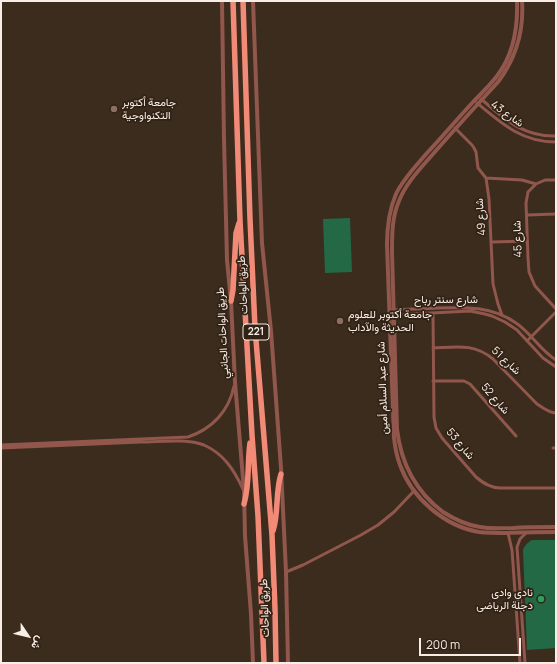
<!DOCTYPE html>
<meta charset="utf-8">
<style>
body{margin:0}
#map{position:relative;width:557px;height:664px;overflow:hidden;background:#3b2c1e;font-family:Manrope,Vazirmatn,sans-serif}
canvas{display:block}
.frame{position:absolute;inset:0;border:2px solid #f8eee5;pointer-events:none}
.north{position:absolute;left:8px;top:616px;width:40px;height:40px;-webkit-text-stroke:3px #312215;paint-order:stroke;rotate:125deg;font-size:11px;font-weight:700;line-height:16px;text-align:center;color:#f8eee5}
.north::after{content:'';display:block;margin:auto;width:14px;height:18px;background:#f8eee5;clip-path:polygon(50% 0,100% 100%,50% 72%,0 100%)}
.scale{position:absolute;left:419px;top:638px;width:102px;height:18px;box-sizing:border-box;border:2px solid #f8eee5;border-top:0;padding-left:5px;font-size:12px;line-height:14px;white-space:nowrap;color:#f8eee5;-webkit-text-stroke:3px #312215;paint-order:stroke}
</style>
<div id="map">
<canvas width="557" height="664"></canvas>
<div class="frame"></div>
<div class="north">ش</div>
<div class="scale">200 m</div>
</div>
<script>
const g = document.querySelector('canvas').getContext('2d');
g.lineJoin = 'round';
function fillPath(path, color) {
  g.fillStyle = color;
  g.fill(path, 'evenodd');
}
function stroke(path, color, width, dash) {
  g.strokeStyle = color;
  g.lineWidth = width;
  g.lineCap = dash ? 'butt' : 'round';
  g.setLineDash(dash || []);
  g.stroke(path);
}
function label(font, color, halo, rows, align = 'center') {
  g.font = font + ' Manrope,Vazirmatn,sans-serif';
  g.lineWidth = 3.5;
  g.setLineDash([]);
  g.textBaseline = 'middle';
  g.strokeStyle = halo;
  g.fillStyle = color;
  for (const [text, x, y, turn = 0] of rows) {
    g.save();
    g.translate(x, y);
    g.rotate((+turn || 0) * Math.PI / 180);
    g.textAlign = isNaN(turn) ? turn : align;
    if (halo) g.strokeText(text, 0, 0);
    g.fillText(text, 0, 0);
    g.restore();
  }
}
fillPath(new Path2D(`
 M350 218 352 272 325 273 323 219Z
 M532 540H556V648L527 650 523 550C525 545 527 543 532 540Z`), '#236946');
stroke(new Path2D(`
 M481 99C505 119 523 137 556 136
 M477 103C502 124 522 142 556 142
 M455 128 472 145 474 148 476 152 478 168 486 178 489 199 493 284 498 304 502 315
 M486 178 522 180 536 184
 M556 180H545L536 184 528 192 526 203 528 258 529 272 535 286 556 309
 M527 215 556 214
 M492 242 527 241
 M392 310C408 309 423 309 438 308 466 307 492 306 516 323 531 333 540 350 556 360
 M433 314 434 417 436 428 442 438 476 477C483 483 490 488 500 488H556
 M393 315 470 311 485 314 492 316 505 322 517 330 543 358 556 367
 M527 341 556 312
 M433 348C456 347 474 343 493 359L537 404C543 408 549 413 556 413
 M433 381H464L470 384 516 436
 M1 445 188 437C212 429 229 411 234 386
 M1 448C48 446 94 444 141 442 160 442 186 438 204 445 224 454 234 470 243 489
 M553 448H556
 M508 533 512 550 520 663
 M286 572 303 565 361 535 378 525 394 512 414 491
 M525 663 517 547 520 539 526 533`), '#91564c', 3);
stroke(new Path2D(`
 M222 1 224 139 227 260 231 301 235 382 244 491 245 536 251 614 253 663
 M253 1 262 243 271 331 281 468 286 572 288 663
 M517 1C518 28 514 54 497 76 490 85 482 93 474 101 458 118 443 136 427 153 416 166 403 179 396 194 389 210 387 228 387 245L394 438C395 447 397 457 400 465 412 498 444 526 479 532 488 533 497 533 507 533 523 532 540 532 556 532
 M522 1C524 31 516 58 498 82 476 106 454 130 433 154 420 169 406 183 399 201 392 217 392 234 392 252L397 429C401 464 415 491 443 512 454 519 466 525 480 527 491 529 502 528 513 528 527 527 542 527 556 527`), '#91564c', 4);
stroke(new Path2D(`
 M233 1 240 221 252 435 258 516 264 663
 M243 1 250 219 255 328 272 535 275 609 276 663
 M231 301 233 290 236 233 239 223
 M244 504C250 483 247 464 250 443
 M273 531C279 512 275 493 281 474`), '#f28a78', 5.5);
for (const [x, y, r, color] of [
 [114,109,4,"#8d6e63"],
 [340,321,4,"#8d6e63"],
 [541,599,4,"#2e9e5b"]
]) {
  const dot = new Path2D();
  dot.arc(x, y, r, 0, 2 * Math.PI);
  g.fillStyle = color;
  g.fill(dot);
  stroke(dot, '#312215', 1.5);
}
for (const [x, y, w] of [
 [256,332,26]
]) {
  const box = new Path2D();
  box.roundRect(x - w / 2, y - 8, w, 16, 3);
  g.fillStyle = '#312215';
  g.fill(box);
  stroke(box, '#f8eee5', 1);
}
label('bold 10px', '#f8eee5', null, [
 ["221",256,332]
]);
label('11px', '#f8eee5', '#312215', [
 ["جامعة أكتوبر",122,103],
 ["التكنواوجية",122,116],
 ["جامعة أكتوبر للعلوم",348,315],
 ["الحديثة والآداب",348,328],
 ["نادي وادى",533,593,"right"],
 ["دجلة الرياضى",533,606,"right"]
], 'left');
label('11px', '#f8eee5', '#312215', [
 ["شارع 43",507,114,35],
 ["شارع 49",481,217,-94],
 ["شارع 45",518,239,-92],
 ["طريق الواحات",243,285,-93],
 ["شارع سنتر رباح",446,300],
 ["طريق الواحات الجانبي",223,333,-93],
 ["شارع 51",506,361,43],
 ["شارع عبد السلام أمين",383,388,-92],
 ["شارع 52",495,399,49],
 ["شارع 53",460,444,50],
 ["طريق الواحات",265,608,-92]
]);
</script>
